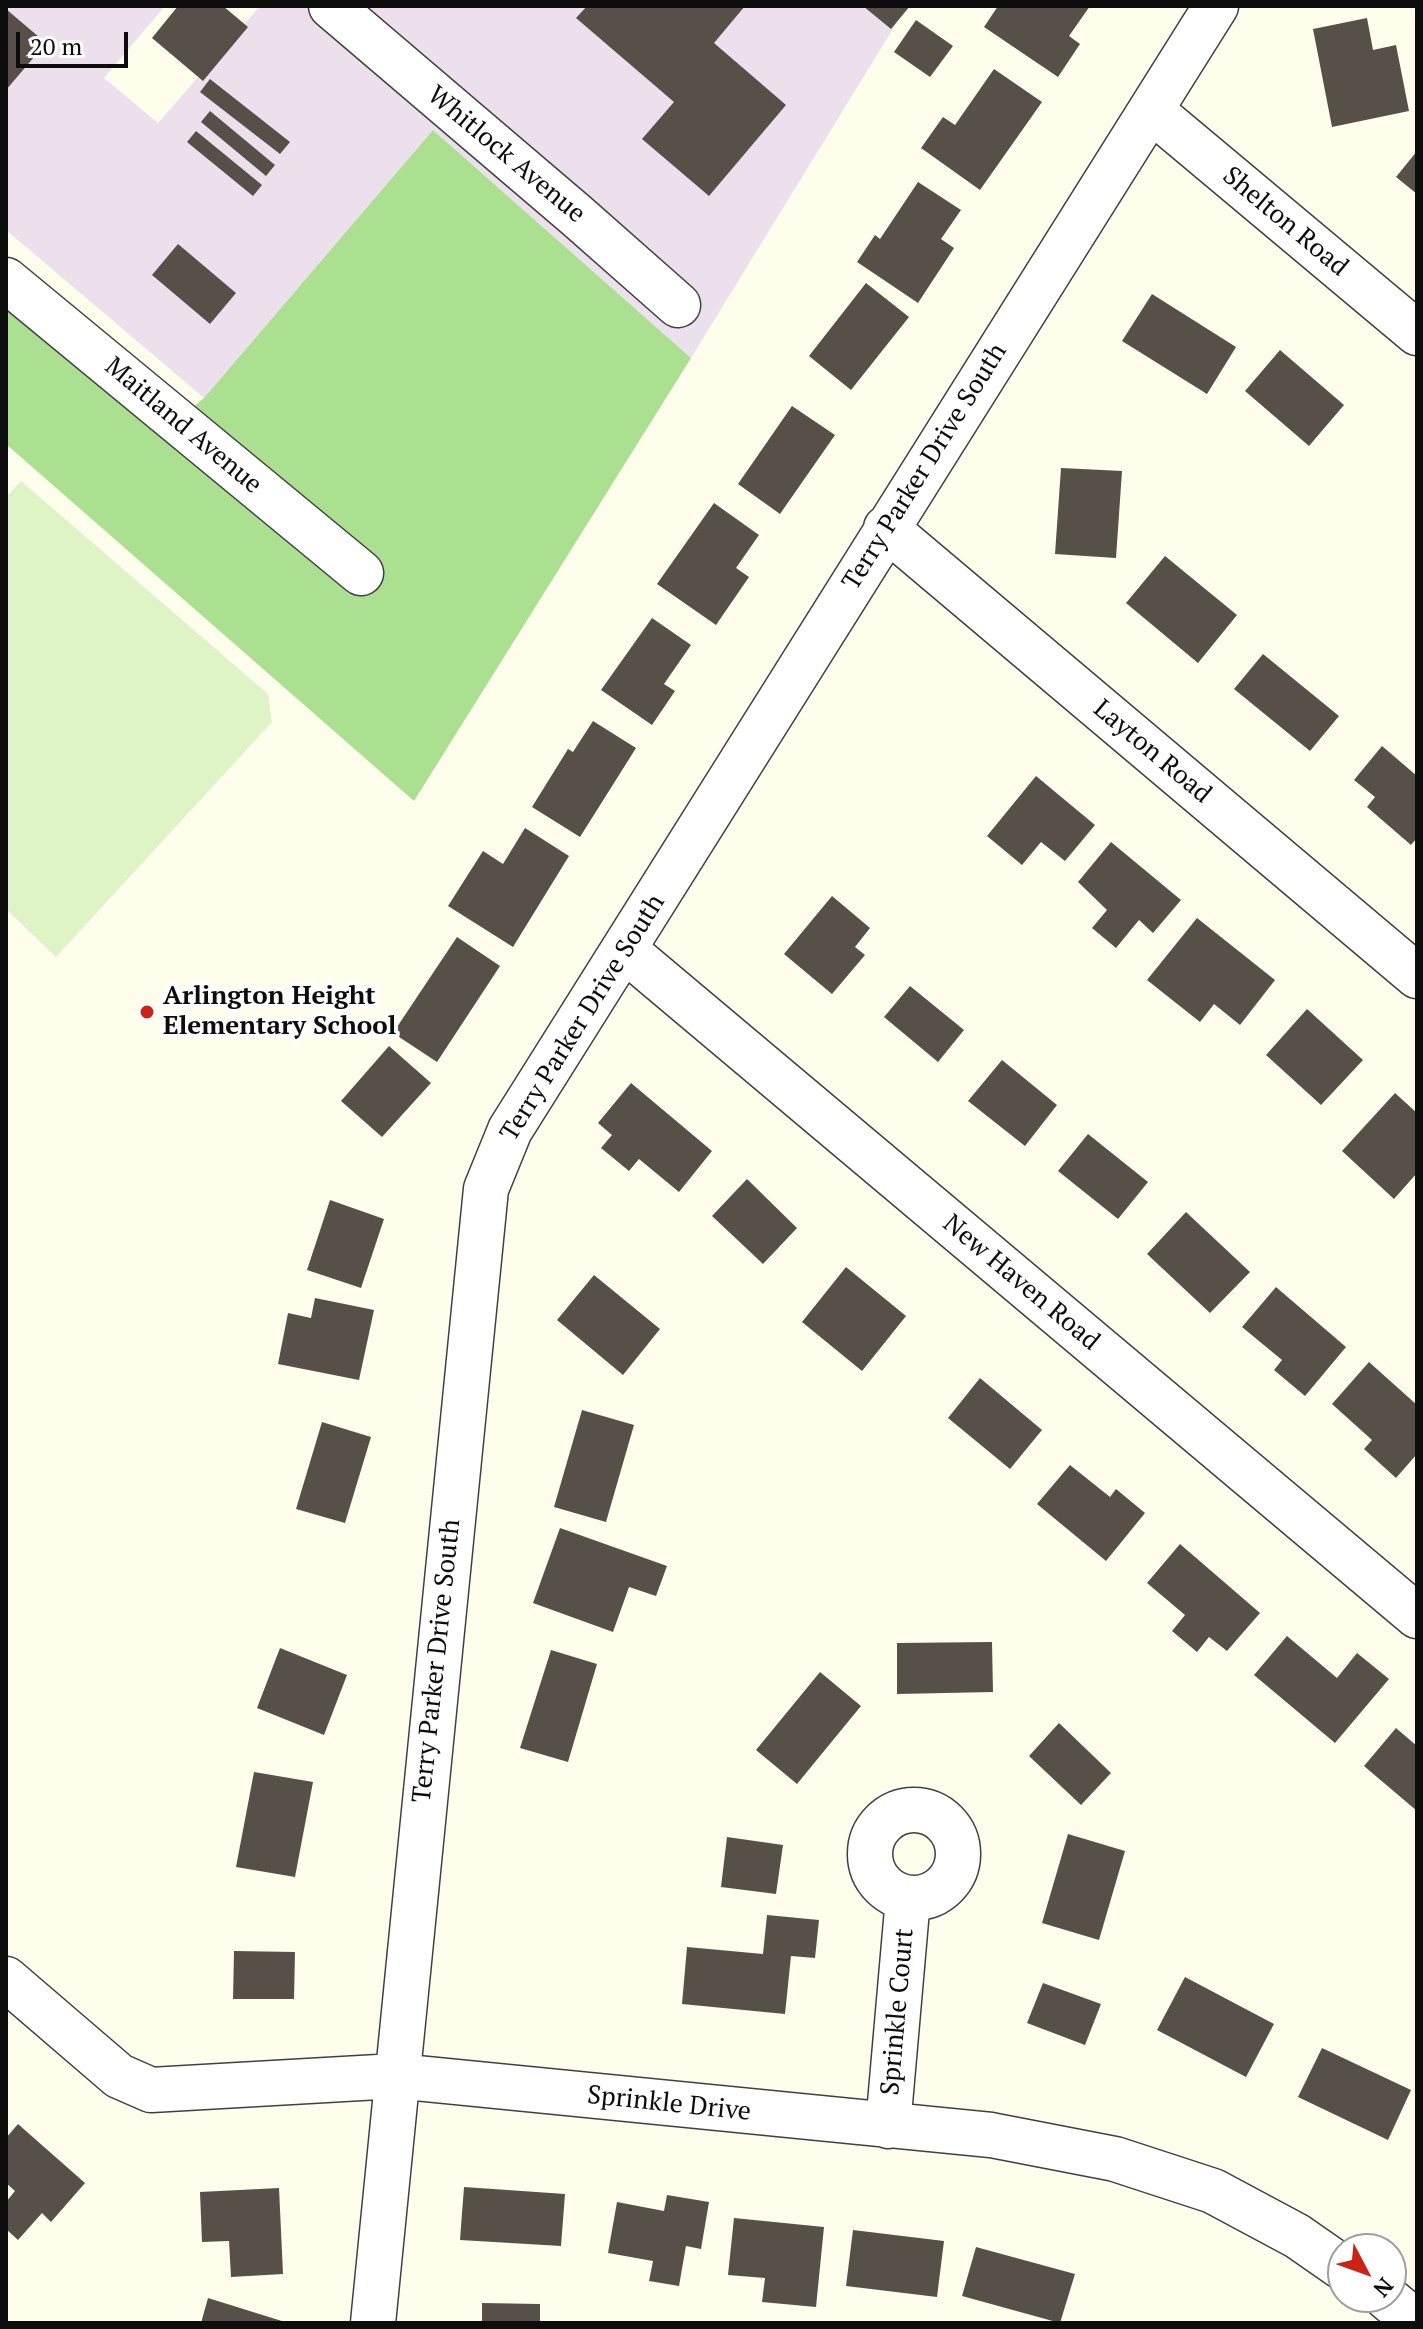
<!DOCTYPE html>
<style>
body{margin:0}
#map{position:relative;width:1423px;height:2329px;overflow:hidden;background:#fffeed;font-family:"PT Serif",serif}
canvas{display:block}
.frame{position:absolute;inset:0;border:8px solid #0d0d0d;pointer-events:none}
.north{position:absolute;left:1327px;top:2233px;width:80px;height:80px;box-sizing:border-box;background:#fff;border:2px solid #9e9e9e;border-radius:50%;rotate:131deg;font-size:22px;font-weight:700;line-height:32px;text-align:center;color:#0d0d0d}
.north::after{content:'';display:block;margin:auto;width:28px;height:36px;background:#cb2417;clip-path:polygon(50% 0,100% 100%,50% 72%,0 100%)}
.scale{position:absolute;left:16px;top:32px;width:112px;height:36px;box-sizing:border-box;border:4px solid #0d0d0d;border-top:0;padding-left:10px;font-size:24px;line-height:28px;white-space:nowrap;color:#0d0d0d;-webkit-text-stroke:6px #fff;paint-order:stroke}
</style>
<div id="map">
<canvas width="1423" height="2329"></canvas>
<div class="frame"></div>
<div class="north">N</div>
<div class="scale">20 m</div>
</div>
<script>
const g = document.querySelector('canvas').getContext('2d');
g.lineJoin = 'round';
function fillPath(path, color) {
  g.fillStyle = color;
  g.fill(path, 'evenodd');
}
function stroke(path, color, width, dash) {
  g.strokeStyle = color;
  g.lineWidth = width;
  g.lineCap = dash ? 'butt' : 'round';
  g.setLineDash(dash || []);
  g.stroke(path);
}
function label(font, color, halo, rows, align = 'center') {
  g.font = font + ' "PT Serif",serif';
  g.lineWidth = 8;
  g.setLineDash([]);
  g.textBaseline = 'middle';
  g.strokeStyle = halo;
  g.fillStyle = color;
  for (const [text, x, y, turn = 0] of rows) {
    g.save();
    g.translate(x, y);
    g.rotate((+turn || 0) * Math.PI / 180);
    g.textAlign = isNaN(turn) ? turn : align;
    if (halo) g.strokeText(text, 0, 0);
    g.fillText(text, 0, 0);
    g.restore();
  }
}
fillPath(new Path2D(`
 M6 6H165L104 78 158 123 260 6H907L691 358 433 130 204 398 6 230Z`), '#ede0ed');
fillPath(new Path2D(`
 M433 130 691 358 414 801 6 444V298L168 428 204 398Z`), '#abe090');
fillPath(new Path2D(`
 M21 481 268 694 272 722 56 957 6 909V497Z`), '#def4c6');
fillPath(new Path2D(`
 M178 6H223L248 27 203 81 152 38Z
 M587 6H745L714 43 786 105 709 196 642 139 674 102 576 18Z
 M863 6H910L891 29Z
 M998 6H1090L1069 36 1080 44 1058 77 984 27Z
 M6 9 46 43 6 90Z
 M1367 18 1373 50 1396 45 1409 111 1332 127 1313 29Z
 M916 20 953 46 930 77 894 52Z
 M994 69 1042 102 980 190 921 148 943 117 955 125Z
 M210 79 290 142 280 154 200 92Z
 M210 111 275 165 266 176 201 122Z
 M196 131 262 185 253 196 187 142Z
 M1417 151V194L1396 177Z
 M918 182 961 210 941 239 954 248 918 303 857 262 875 235 880 239Z
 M178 244 236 293 210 324 152 275Z
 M866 283 909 317 851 390 809 356Z
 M1152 294 1236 347 1207 394 1122 341Z
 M1280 350 1344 405 1309 446 1245 391Z
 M792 406 835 435 780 514 738 484Z
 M1061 468 1122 471 1116 558 1055 554Z
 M714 503 759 535 736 568 749 577 716 625 657 584Z
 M1165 556 1237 615 1198 663 1126 603Z
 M652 618 691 645 664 684 675 691 652 725 601 690Z
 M1263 654 1339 716 1310 751 1234 689Z
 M593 721 636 748 580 837 532 807 568 749 573 752Z
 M1382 746 1417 776V838L1411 845 1367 807 1375 797 1354 780Z
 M1036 776 1095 825 1065 861 1041 842 1022 865 987 836Z
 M525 828 569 856 513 947 448 906 483 851 503 864Z
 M1111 842 1181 900 1153 933 1139 920 1116 948 1092 928 1107 910 1078 882Z
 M832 896 870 928 855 947 865 955 832 994 784 954Z
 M1197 918 1275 980 1240 1025 1214 1004 1200 1022 1147 980Z
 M457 937 500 966 437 1062 393 1033Z
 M910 986 964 1030 938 1062 884 1017Z
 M1307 1009 1363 1060 1321 1105 1266 1055Z
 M389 1046 431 1083 382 1137 341 1101Z
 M1002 1060 1057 1105 1025 1146 968 1101Z
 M631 1083 712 1151 679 1192 639 1159 629 1171 601 1148 612 1135 598 1123Z
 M1395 1093 1417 1113V1173L1394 1199 1342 1151Z
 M1088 1134 1148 1182 1118 1219 1058 1171Z
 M747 1179 797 1228 763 1264 712 1216Z
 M330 1200 384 1219 361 1288 307 1270Z
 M1186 1212 1250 1272 1210 1313 1147 1254Z
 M846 1267 906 1316 862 1371 802 1322Z
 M594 1275 660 1329 623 1375 557 1320Z
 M1276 1287 1346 1347 1305 1396 1274 1370 1282 1360 1242 1327Z
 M315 1298 374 1310 359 1380 278 1364 288 1313 311 1318Z
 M1369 1362 1417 1405V1454L1396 1478 1364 1449 1372 1440 1332 1404Z
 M980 1378 1042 1430 1010 1469 948 1418Z
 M582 1410 634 1425 606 1522 554 1507Z
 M322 1422 371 1437 345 1523 296 1509Z
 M1070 1465 1110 1497 1116 1489 1145 1513 1106 1561 1037 1504Z
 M560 1528 667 1566 656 1596 629 1587 613 1632 533 1603Z
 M1180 1544 1260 1613 1227 1651 1209 1637 1197 1652 1172 1631 1185 1615 1147 1583Z
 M1287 1636 1337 1678 1357 1653 1389 1679 1335 1743 1254 1675Z
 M992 1642 993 1692 897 1694V1643Z
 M280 1648 347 1675 324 1735 257 1708Z
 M551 1650 597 1664 568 1762 520 1748Z
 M820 1672 861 1706 797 1784 756 1750Z
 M1059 1723 1111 1773 1081 1805 1029 1756Z
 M1396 1728 1417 1746V1811L1364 1766Z
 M254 1772 313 1782 295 1877 236 1867Z
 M1068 1834 1125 1851 1099 1940 1042 1923Z
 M727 1837 783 1845 776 1894 721 1887Z
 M767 1915 819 1920 815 1958 791 1956 785 2014 682 2004 687 1947 763 1954Z
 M234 1951 295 1952 294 1999H233Z
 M1185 1977 1274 2024 1246 2077 1157 2030Z
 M1043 1983 1101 2004 1085 2045 1027 2023Z
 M1322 2048 1411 2090 1388 2140 1298 2097Z
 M18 2124 85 2183 51 2222 42 2213 18 2240 6 2229V2202L15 2191 6 2183V2138Z
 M464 2187 565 2194 561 2246 460 2240Z
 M279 2188 283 2274 231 2277 229 2241 202 2242 200 2192Z
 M667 2195 709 2202 701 2249 686 2246 679 2286 649 2281 653 2261 608 2253 617 2202 664 2211Z
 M734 2218 824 2227 816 2307 762 2302 765 2278 728 2275Z
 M853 2230 944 2241 937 2297 846 2286Z
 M976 2247 1075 2274 1060 2323 962 2296Z
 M208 2298 285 2322V2323H201Z
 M482 2303 540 2304V2323H482Z`), '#575048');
const minor = new Path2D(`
 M331 6 576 215 678 305
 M1152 111 1417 333
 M6 280 361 573
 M886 528 1417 976
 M625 950 1417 1616
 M870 1854a44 44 0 1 1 88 0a44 44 0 1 1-88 0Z
 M6 1979 119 2076 151 2090 396 2076 991 2135 1115 2159 1213 2191 1297 2236 1343 2268
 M888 2126 908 1898
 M1386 2297 1417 2323
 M373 2323 486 1189 510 1130 1216 6`);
stroke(minor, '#404040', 47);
stroke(minor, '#fff', 44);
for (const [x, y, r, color] of [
 [147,1012,8,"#cb2417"]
]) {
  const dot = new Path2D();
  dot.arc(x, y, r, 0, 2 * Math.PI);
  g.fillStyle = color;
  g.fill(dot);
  stroke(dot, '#fff', 3);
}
label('26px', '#0d0d0d', '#fff', [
 ["Whitlock Avenue",506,155,40],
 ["Shelton Road",1285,222,40],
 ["Maitland Avenue",183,426,40],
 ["Terry Parker Drive South",925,467,-58],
 ["Layton Road",1152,752,40],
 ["Terry Parker Drive South",583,1018,-58],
 ["New Haven Road",1021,1283,40],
 ["Terry Parker Drive South",437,1661,-84],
 ["Sprinkle Court",898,2012,-85],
 ["Sprinkle Drive",669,2104,6]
]);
label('bold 26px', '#0d0d0d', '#fff', [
 ["Arlington Height",163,997],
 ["Elementary School",163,1027]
], 'left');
</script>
